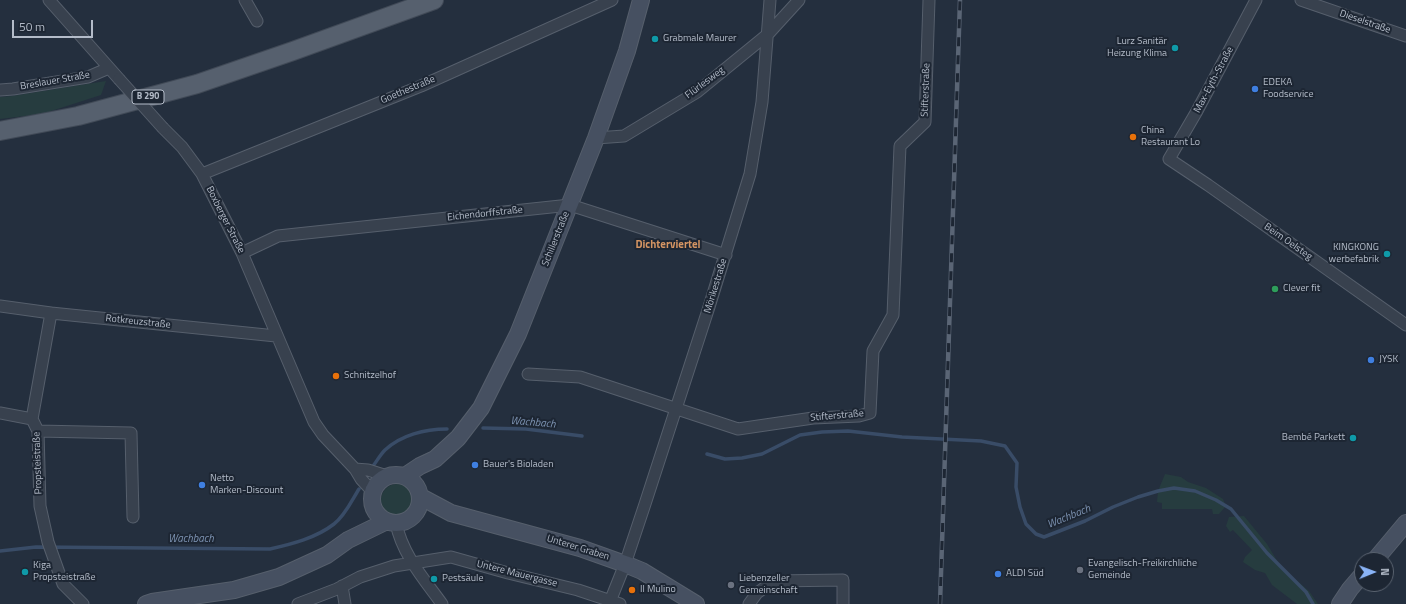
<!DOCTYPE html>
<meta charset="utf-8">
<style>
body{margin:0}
#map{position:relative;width:1406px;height:604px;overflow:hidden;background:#242f3e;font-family:"Titillium Web",sans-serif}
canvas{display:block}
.north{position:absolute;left:1354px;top:552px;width:40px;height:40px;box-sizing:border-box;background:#1d2633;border:1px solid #59626f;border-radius:50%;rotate:89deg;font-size:11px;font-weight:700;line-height:16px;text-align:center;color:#b4bcc9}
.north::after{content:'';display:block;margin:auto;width:14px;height:18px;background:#8ab4f8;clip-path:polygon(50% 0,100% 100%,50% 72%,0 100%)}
.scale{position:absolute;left:12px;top:20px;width:81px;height:18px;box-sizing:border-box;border:2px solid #b4bcc9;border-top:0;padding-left:5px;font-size:12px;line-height:14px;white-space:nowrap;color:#b4bcc9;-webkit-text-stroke:3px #1d2633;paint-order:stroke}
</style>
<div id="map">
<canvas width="1406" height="604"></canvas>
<div class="north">N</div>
<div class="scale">50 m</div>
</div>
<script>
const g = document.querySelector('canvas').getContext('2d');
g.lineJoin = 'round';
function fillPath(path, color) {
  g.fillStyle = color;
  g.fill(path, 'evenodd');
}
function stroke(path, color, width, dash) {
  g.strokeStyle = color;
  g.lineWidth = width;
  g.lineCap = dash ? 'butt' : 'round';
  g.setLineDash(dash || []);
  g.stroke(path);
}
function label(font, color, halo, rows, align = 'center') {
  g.font = font + ' "Titillium Web",sans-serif';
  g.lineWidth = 4;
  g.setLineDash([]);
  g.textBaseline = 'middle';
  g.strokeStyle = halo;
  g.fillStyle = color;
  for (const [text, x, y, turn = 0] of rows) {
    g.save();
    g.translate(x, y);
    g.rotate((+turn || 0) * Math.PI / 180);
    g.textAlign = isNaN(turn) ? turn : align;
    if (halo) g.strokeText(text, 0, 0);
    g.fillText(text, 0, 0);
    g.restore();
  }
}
fillPath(new Path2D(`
 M106 81 101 95 42 114 0 119V97L12 96Z
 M1165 474 1181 477 1188 482 1206 488 1223 499 1226 506 1219 514H1213L1212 509H1162V503L1157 502 1158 491Z
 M381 500a16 16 0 1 1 32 0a16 16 0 1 1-32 0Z
 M1244 516 1267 544 1281 567 1309 591 1318 604H1297L1272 585 1265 573 1255 570 1243 562 1245 557 1252 550 1233 530 1230 532 1226 526 1229 517Z`), '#263c3f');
stroke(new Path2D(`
 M483 428 526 429 582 436
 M707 454 725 459 742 458 762 454 800 435 822 432 848 431 902 437 981 441 1005 446 1017 463 1016 487 1020 507 1026 524 1036 534 1044 537 1085 521 1113 507 1138 497 1158 491 1174 488 1195 491 1216 500 1231 509 1267 553 1306 592 1313 604
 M373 466C377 461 380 455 385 450 401 435 425 429 447 429
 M0 551 36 547 270 549C292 544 316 538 334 524 345 516 352 500 359 489`), '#394c67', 3.5);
const street = new Path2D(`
 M49 0 119 79
 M245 0 257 21
 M1256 0 1197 111 1169 159 1208 185 1406 325
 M1301 0 1406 36
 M0 90 13 89 88 77 109 68
 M163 128 182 147 202 174 242 253 314 422 323 435 355 469 361 479 373 492
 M596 138 624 136 697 92 768 34 799 0
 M202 174 421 86 612 0
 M242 253 278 236 570 205 726 255
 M0 306 51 313 276 336
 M51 313 32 419 38 431 40 506 48 542 63 584 83 604
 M528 374 580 377 738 429 813 418 859 416 870 413 873 351 893 315 900 146 925 122 929 0
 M0 413 32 419
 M38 431 131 433 133 517
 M355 469 368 470 387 476
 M396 523C402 554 424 579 442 604
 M342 586 345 604
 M298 604 337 589 360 577 394 566 451 557 508 573 578 590 620 604
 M609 604 625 564 645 504 709 307 750 174 762 102 770 0
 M749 604 757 593 774 581 843 580V604`);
const secondary = new Path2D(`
 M372 499a24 24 0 1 1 48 0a24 24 0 1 1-48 0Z
 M405 476 420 466 435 459 458 438 481 408 518 334 596 138 627 51 641 0
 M421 497 451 513 580 548 625 564 642 571 696 604
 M1375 560 1406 523
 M146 604 152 602 234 590 279 577 327 555 348 540 387 521
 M1340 604 1350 589 1362 575`);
const primary = new Path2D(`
 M0 131 78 116 197 84 293 51 434 0`);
stroke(street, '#565f6c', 13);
stroke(secondary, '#565f6c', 18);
stroke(primary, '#414a57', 20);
stroke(street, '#38414e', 11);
stroke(secondary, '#465061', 16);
stroke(primary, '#56606e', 18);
const rail = new Path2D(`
 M940 604 960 0`);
stroke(rail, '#5a6575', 4.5);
stroke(rail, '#1d2633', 3, [9]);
const streetBridge = new Path2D(`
 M119 79 163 128`);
stroke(streetBridge, '#565f6c', 13, []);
stroke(streetBridge, '#38414e', 11);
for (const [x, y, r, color] of [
 [655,39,4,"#0f9aa8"],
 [1175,48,4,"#0f9aa8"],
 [1255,89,4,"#3f7fe0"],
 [1133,137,4,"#e8710a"],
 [1387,254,4,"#0f9aa8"],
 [1275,289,4,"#2e9e5b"],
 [1371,360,4,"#3f7fe0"],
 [336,376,4,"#e8710a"],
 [1353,438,4,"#0f9aa8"],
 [475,465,4,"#3f7fe0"],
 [202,485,4,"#3f7fe0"],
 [1080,570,4,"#6b7280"],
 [25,572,4,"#0f9aa8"],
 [998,574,4,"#3f7fe0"],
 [434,579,4,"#0f9aa8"],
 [731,585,4,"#6b7280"],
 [632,590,4,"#e8710a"]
]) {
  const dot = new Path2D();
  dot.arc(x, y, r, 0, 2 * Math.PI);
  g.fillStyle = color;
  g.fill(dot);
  stroke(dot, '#1d2633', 1.5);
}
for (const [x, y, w] of [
 [148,97,32]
]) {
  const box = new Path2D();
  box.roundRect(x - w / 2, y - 7, w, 14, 3);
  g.fillStyle = '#1d2633';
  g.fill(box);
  stroke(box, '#b4bcc9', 1);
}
label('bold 9px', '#b4bcc9', null, [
 ["B 290",148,97]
]);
label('10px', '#b4bcc9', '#1d2633', [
 ["Dieselstraße",1365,22,19],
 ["Max-Eyth-Straße",1214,80,-62],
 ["Breslauer Straße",55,81,-10],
 ["Flürlesweg",705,83,-37],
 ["Goethestraße",408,90,-23],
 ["Stifterstraße",926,90,-88],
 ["Eichendorffstraße",485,214,-6],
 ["Boxberger Straße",225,220,63],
 ["Schillerstraße",556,239,-68],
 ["Beim Oelsteg",1288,242,35],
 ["Mörikestraße",716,286,-73],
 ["Rotkreuzstraße",138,322,6],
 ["Stifterstraße",837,416,-5],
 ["Propsteistraße",38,463,-92],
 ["Unterer Graben",578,548,17],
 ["Untere Mauergasse",517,574,14]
]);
label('10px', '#b4bcc9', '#1d2633', [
 ["Grabmale Maurer",663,39],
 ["Lurz Sanitär",1167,42,"right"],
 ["Heizung Klima",1167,54,"right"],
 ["EDEKA",1263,83],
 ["Foodservice",1263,95],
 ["China",1141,131],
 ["Restaurant Lo",1141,143],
 ["KINGKONG",1379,248,"right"],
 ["werbefabrik",1379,260,"right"],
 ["Clever fit",1283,289],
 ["JYSK",1379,360],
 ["Schnitzelhof",344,376],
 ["Bembé Parkett",1345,438,"right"],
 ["Bauer's Bioladen",483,465],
 ["Netto",210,479],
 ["Marken-Discount",210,491],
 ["Evangelisch-Freikirchliche",1088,564],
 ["Gemeinde",1088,576],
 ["Kiga",33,566],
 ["Propsteistraße",33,578],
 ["ALDI Süd",1006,574],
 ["Pestsäule",442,579],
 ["Liebenzeller",739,579],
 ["Gemeinschaft",739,591],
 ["Il Mulino",640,590]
], 'left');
label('bold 11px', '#d59563', '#1d2633', [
 ["Dichterviertel",668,245]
]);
label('italic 11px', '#7c92b1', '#1d2633', [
 ["Wachbach",533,423,5],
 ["Wachbach",1069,517,-22],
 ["Wachbach",191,539]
]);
</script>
